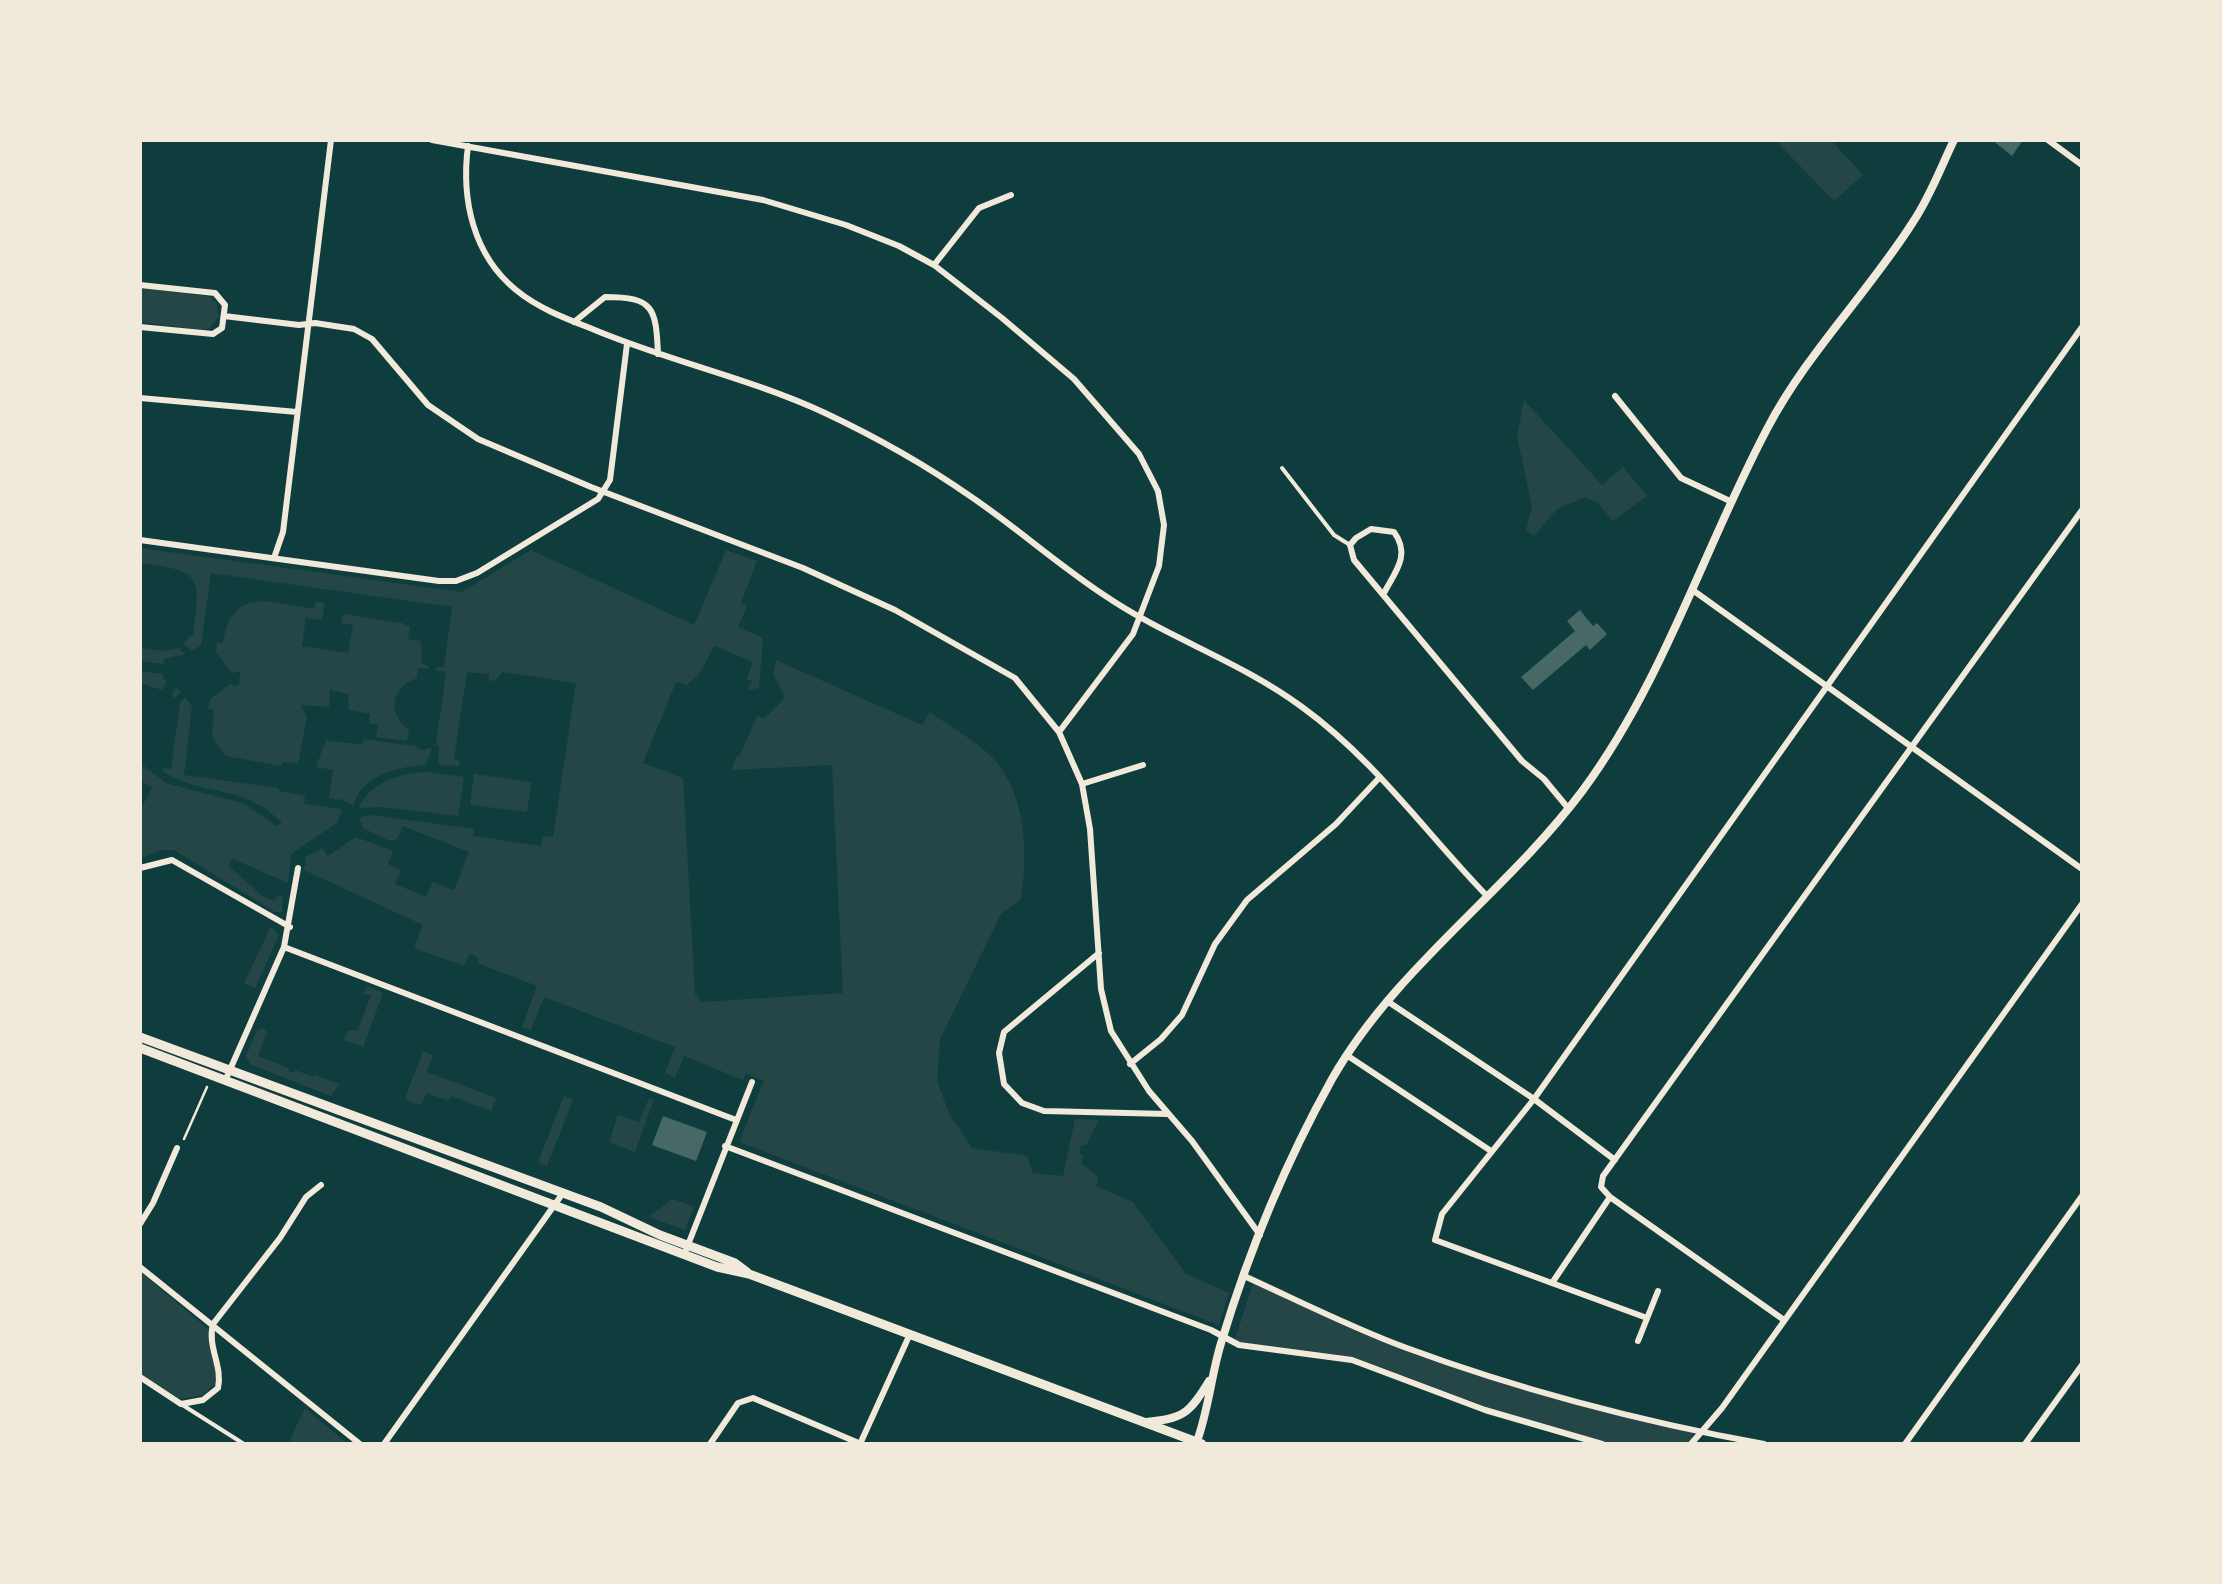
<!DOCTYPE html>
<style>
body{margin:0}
#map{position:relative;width:2222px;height:1584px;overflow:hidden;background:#0f3d3e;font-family:"PT Sans",sans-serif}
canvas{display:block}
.frame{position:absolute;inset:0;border:142px solid #f1e9da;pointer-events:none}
</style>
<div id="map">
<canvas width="2222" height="1584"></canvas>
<div class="frame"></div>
</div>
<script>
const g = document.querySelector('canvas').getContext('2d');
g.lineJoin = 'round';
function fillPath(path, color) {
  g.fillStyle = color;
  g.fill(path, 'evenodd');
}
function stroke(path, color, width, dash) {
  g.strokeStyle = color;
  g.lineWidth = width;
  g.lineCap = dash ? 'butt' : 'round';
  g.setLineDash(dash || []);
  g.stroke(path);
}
fillPath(new Path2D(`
 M1775 140H1831L1863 175 1834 201Z
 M146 288 208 296 216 302 219 316 210 328 203 330 141 322 140 290Z
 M1524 400 1602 485 1623 467 1647 496 1613 521 1598 503 1586 497 1557 509 1534 536 1526 530 1532 506 1517 437Z
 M140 548 462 592 531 550 694 625 726 550 757 561 741 603 747 606 738 627 763 638 759 688 748 690 752 681 747 679 753 662 714 646 700 673 687 685 676 682 643 763 683 778 695 994 702 1002 843 993 832 765 732 770 736 756 739 757 757 716 764 719 785 698 773 674 776 660 922 725 930 712C949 726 985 746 998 764 1026 800 1028 856 1021 899L1001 914 940 1039 937 1080 949 1114 972 1148 1027 1156 1033 1173 1063 1176 1075 1119 1099 1120 1086 1145H1081L1079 1153 1083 1155 1081 1163 1098 1177 1096 1186 1133 1202 1186 1274 1229 1293 1219 1325 739 1142 764 1081 746 1073 743 1080 684 1056 675 1078 665 1073 675 1047 544 997 531 1030 522 1027 537 986 477 963 479 958 470 954 464 966 414 948 423 925 304 870 306 857 322 848 328 856 356 837 393 851 388 864 401 870 395 884 426 897 433 882 454 890 469 852 403 826 397 839 390 841 363 828 359 817 372 815 474 829 473 836 541 846 543 836 553 837 576 683 502 672 495 681 489 680V674L467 672 454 758 461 762 458 766 442 765 438 761 439 746 436 745 446 672 436 670 437 667H444L452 607 211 573 201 645 192 651 184 644 189 636H193C201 575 202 571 140 563Z
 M316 601 325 603 322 620 306 618 302 646 348 653 353 625 341 623 343 614 402 623 410 627 408 639 421 641 422 664 429 666V669L418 668 417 678C391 687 387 714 409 730L407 741 376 737 378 725 369 723 370 714 349 710 348 694 330 690 329 707 301 705 307 717 298 764 283 762 282 766 225 756 212 737 214 710 208 709 210 699 231 683 234 687 239 684 240 672 232 673 216 652 217 642 223 643C232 585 270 603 314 609Z
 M140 648 164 651 179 648 185 654 164 659 163 664 140 661Z
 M140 671 163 674V679L182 692 174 698 172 695 176 688 166 682 162 690 140 683Z
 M185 697 192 707 184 775 279 788V791L305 796 304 804 342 809 337 823 291 854 288 883 233 859 228 865 261 895 274 901 277 896 283 897 282 912H275L174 850H161L140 859V811L152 787 140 781 143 765 166 783 245 804 276 826 282 823C247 785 204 796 165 773L162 768 171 769 180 702Z
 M364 739 415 746 421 750 432 748 426 764C397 768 362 774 353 806L343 800 329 798 333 770 316 767 326 740 362 745Z
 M426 772 464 777 458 816 382 807 359 808C370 782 401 773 426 772Z
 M474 774 531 782 527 812 470 805Z
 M271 926 279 935 255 988 244 983Z
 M366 986 383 993 363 1047 344 1040 348 1031 358 1030 371 995H363Z
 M264 1029 267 1032 258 1056 289 1068 288 1071 293 1073 295 1070 313 1077 314 1075 339 1084 331 1096 250 1064 246 1056 257 1030Z
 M423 1051 433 1055 427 1072 496 1098 491 1111 451 1096 448 1101 427 1093 421 1104H414L405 1098Z
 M564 1096 573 1100 547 1166 538 1162Z
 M649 1098 654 1099 635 1152 609 1142 618 1115 639 1122Z
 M672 1199 694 1206 685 1230 649 1217Z
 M140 1271 210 1331 221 1378 203 1395 180 1399 140 1374Z
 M1254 1281 1403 1346 1502 1379 1692 1428 1694 1441 1691 1444H1599L1485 1410 1352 1360 1234 1342Z
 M305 1408 348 1444H288Z`), '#244646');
fillPath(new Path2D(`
 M1992 140H2023L2012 156Z
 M1580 610 1593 626 1597 623 1607 634 1590 650 1586 645 1533 690 1521 677 1575 631 1567 621Z
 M663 1116 707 1132 696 1161 652 1145Z`), '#486865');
stroke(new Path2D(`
 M184 1139 207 1087`), '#f1e9da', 2.5);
stroke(new Path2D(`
 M1282 468 1334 535 1350 545
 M181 1404 244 1444`), '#f1e9da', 4);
stroke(new Path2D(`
 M432 140 763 200 846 225 899 246 934 265 1002 318 1074 379 1139 454 1158 491 1164 525 1159 566 1133 634 1059 732
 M2048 140 2082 165
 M468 146C461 199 473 255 516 290 538 308 564 318 590 328 667 361 750 378 825 413 876 437 924 464 970 496 1016 527 1057 564 1104 595 1167 638 1240 661 1302 707 1374 759 1426 833 1487 896
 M934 265 979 208 1011 195
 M140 285 215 293 225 305 222 328 213 334 140 327
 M224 316 299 325 315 323 354 329 372 339 428 405 478 439 591 487 803 568 895 610 1015 678 1059 732 1082 784 1090 829 1101 989 1111 1031 1149 1091 1192 1141 1260 1235
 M574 322 605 297C654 297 656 308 658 354
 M1615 396 1681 478 1732 502
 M140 398 297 412
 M140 540 439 581H456L477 573 598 499 610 480 627 344
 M274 558 283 532 331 140
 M1694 591 2082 869
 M1384 593C1395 572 1411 555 1394 532L1371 529 1356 538 1350 545 1354 560 1522 761 1544 779 1568 808
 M1082 784 1143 765
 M140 868 172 860 290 927
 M284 947 736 1120
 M1099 953 1004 1032 999 1053 1004 1084 1022 1103 1044 1111 1168 1114
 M1387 1001 1534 1099 1615 1160
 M1348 1056 1491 1151
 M1130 1064 1161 1039 1182 1015 1215 944 1247 900 1336 824 1380 777
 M225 1081 284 947 298 868
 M725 1146 1211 1330 1239 1345 1352 1360 1485 1410 1602 1444
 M140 1224 153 1203 177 1148
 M684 1255 752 1082
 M140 1267 360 1444
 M1244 1276C1297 1300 1350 1327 1404 1347 1520 1390 1643 1422 1764 1444
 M1552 1283 1610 1197
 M1647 1318 1435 1240 1442 1214 1534 1099 2082 327
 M1784 1320 1610 1197 1601 1187 1603 1176 2082 510
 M1638 1341 1658 1291
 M140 1377 181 1404 203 1400 218 1388C223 1366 207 1347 213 1324L280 1238 306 1197 321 1185
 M384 1444 563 1193
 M710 1444 738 1403 753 1398 861 1444
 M860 1444 910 1334
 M1691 1444 1722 1408 2082 904
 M1905 1444 2082 1196
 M2025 1444 2082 1365`), '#f1e9da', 6);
stroke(new Path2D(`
 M1146 1422C1183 1419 1190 1413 1209 1381
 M1196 1444C1209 1410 1211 1374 1222 1340 1249 1251 1287 1160 1332 1079 1396 967 1507 892 1583 790 1664 680 1704 548 1767 429 1806 354 1868 293 1913 222 1930 197 1941 167 1954 140`), '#f1e9da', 8);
stroke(new Path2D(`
 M140 1037 601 1207 660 1235 735 1263 747 1272
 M140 1048 717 1267 749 1274 1202 1444`), '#f1e9da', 9);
</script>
